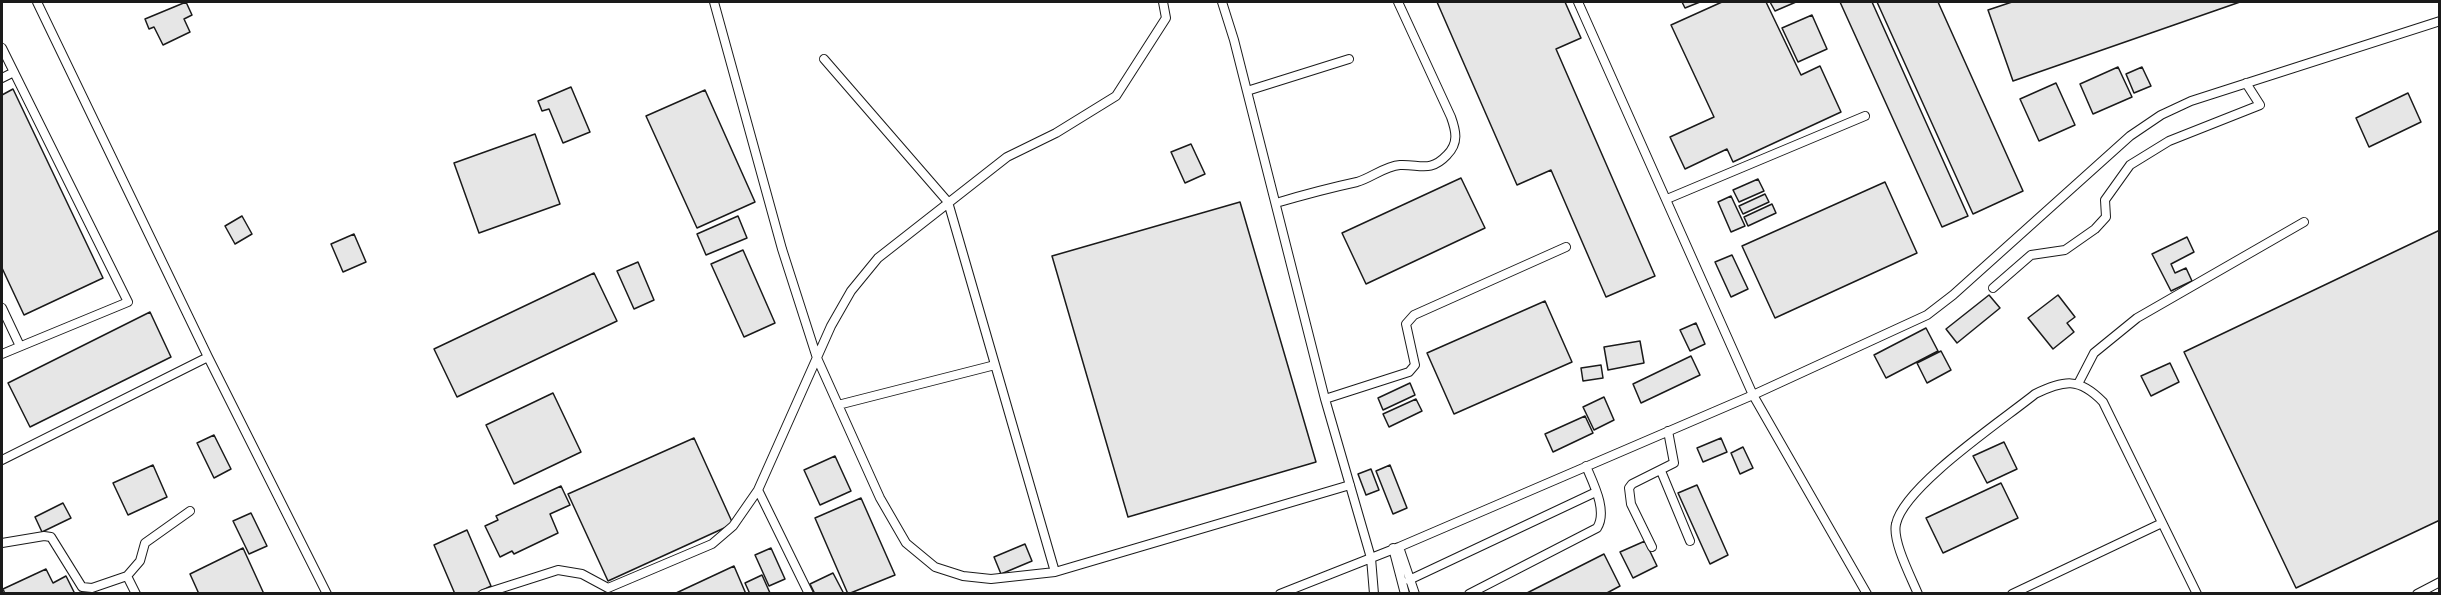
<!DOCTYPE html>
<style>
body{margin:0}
#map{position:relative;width:2441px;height:595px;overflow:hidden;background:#fff;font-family:Montserrat,sans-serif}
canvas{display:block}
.frame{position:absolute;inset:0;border:3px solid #1a1a1a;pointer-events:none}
</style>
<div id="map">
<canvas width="2441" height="595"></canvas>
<div class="frame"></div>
</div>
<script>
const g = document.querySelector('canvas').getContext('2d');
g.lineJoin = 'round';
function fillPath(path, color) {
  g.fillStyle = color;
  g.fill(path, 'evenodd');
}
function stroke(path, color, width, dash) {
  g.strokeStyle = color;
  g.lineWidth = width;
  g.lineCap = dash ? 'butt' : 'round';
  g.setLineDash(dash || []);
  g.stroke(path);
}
const building = new Path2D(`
 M186 2 192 15 184 19 190 32 163 45 154 27 149 29 145 19Z
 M1437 2H1565L1581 38 1556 49 1655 276 1606 297 1551 170 1517 185Z
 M1682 2H1700L1685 8Z
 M1722 2H1766L1801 75 1820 66 1841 112 1733 162 1727 149 1685 169 1670 137 1714 117 1671 25Z
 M1770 2H1796L1775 11Z
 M1840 2H1872L1968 216 1942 227Z
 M1877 2H1938L2023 191 1973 214Z
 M2012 2H2240L2013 81 1988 10Z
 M1812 15 1827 49 1798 62 1782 28Z
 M2118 67 2132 97 2093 114 2080 84Z
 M2142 67 2151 86 2134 93 2126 74Z
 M2056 83 2075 125 2039 141 2020 99Z
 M571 87 590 132 563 143 549 109 542 111 538 101Z
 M13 89 103 278 24 315 2 268V95Z
 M705 90 755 202 697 228 646 116Z
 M2408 93 2421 122 2369 147 2356 118Z
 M535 134 560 204 479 233 454 163Z
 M1191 144 1205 174 1185 183 1171 152Z
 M1461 178 1485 228 1366 284 1342 233Z
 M1758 179 1764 191 1739 202 1733 190Z
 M1885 182 1917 253 1775 318 1742 246Z
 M1765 194 1769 202 1743 214 1739 206Z
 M1731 196 1745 226 1731 232 1718 202Z
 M1240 202 1316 462 1128 517 1052 256Z
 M1772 204 1776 213 1748 226 1744 217Z
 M242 216 252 234 235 244 225 226Z
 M738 216 747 238 706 255 697 234Z
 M2440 230V520L2296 588 2184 352Z
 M354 234 366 262 343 272 331 244Z
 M2187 237 2194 252 2171 264 2175 273 2186 268 2192 281 2171 291 2152 254Z
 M743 250 775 323 744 337 711 264Z
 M1732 255 1748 289 1731 297 1715 262Z
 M638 262 654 300 634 309 617 271Z
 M594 273 617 321 457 397 434 349Z
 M1989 295 2000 308 1957 343 1946 329Z
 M2058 295 2075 317 2067 323 2074 332 2053 349 2028 318Z
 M1545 301 1572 362 1454 414 1427 353Z
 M150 312 171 357 30 427 8 383Z
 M1696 323 1705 344 1690 351 1680 330Z
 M1926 328 1938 351 1886 378 1874 355Z
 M1640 341 1644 363 1608 370 1604 347Z
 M1941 351 1951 370 1927 383 1917 363Z
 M1691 356 1700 375 1641 403 1633 384Z
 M2170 363 2179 382 2151 396 2141 376Z
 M1601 365 1603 378 1583 381 1581 368Z
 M1410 383 1415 395 1383 410 1378 398Z
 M553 393 581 452 514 484 486 425Z
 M1604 397 1614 420 1594 430 1583 407Z
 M1416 399 1422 411 1389 427 1383 414Z
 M1585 416 1593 433 1553 452 1545 434Z
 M214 435 231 469 214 478 197 443Z
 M694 438 733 524 608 581 568 494Z
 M1721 438 1727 452 1703 462 1697 448Z
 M2004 442 2017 469 1987 483 1973 456Z
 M1743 447 1753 468 1740 474 1731 453Z
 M835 456 851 491 820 505 804 470Z
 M153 465 167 497 128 515 113 483Z
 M1390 465 1407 508 1393 514 1376 471Z
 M1371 469 1379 490 1366 495 1358 474Z
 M2001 483 2018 518 1943 553 1926 518Z
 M1697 485 1728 555 1710 564 1678 493Z
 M561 486 570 505 550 514 558 533 514 554 512 551 500 557 485 526 498 520 496 516Z
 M861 498 895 575 848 594 815 518Z
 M63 503 71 518 42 532 35 517Z
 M251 513 267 546 249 554 233 521Z
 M467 530 491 586 475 594H455L434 545Z
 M1645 541 1657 566 1633 578 1620 552Z
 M1025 544 1032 561 1001 574 994 557Z
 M243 548 264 594H199L190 574Z
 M771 548 785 579 769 586 755 555Z
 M1604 554 1620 586 1605 594H1525Z
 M734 566 746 594H674Z
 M46 569 53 583 66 576 75 594H5L3 589Z
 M833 573 844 594H815L810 584Z
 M762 575 770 593 750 594 745 583Z`);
fillPath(building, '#e6e6e6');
stroke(building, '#1a1a1a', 1.5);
const lane = new Path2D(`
 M37 2 208 357 327 594
 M714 2 782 249 817 358 880 498 906 543 935 567 963 576 991 579 1055 572
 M1222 2 1234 40 1325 399 1371 558 1374 594
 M1578 2 1753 395 1867 594
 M2 48 128 302 2 354
 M824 59 948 202 1055 572 1350 485
 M2 78 14 72
 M1247 91 1349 59
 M1667 199 1865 116
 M1276 203C1303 195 1329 188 1357 182 1371 178 1385 166 1400 165 1420 164 1430 173 1447 155 1459 143 1456 131 1451 117L1398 2
 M1993 288 2031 255 2065 250 2095 229 2106 217 2105 200 2130 165 2169 141 2260 105 2246 83
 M2 308 19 344
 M2078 384 2094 353 2137 318 2304 222
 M1325 399 1409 372 1415 365 1406 324 1414 315 1566 247
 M838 405 995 365
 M2 460 208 357
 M1661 471 1690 541
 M758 490 809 594
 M2 543 44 536 51 537 82 587 92 588 127 576 136 594
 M1399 547 1415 594
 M1652 547 1631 504 1629 488 1632 484 1674 463 1668 431
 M1393 548 1405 594
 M127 576 140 561 145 543 190 511
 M1409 580 1596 492
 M483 594 558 570 582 574 608 588 712 544 733 526 758 490 831 326 851 291 878 258 1007 157 1056 133 1116 96 1166 18 1163 2
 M1280 594 1399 547 1753 395 1927 315 1953 295 2130 136 2161 115 2191 101 2440 21
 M1469 594 1597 528C1608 511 1593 483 1586 466
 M1918 594C1911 577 1892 541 1896 524 1904 486 2003 420 2035 394 2064 380 2079 377 2103 402L2197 594
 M2012 594 2162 523
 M2417 594 2440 582`);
stroke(lane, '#1a1a1a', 10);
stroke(lane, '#fff', 8);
</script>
